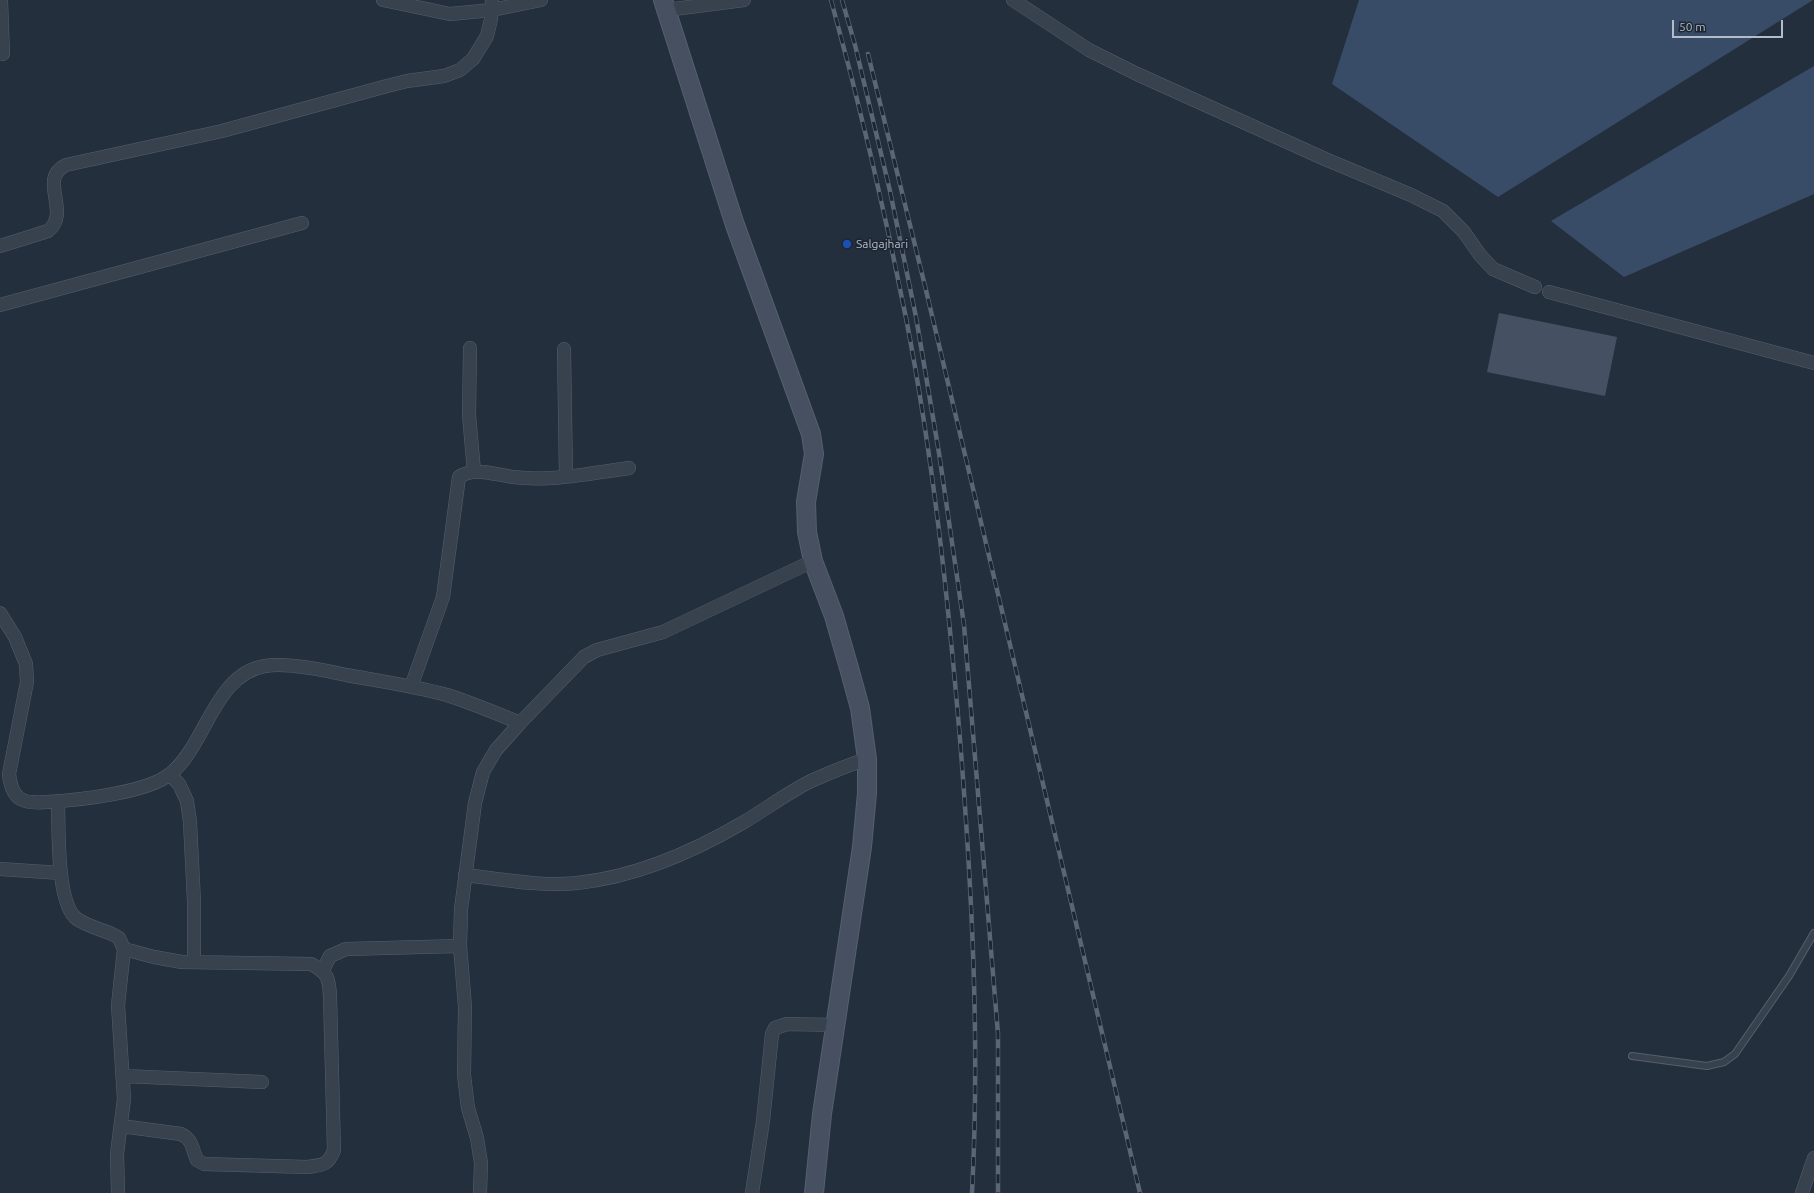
<!DOCTYPE html>
<style>
body{margin:0}
#map{position:relative;width:1814px;height:1193px;overflow:hidden;background:#242f3e;font-family:Ubuntu,sans-serif}
canvas{display:block}
.scale{position:absolute;left:1672px;top:20px;width:111px;height:18px;box-sizing:border-box;border:2px solid #b4bcc9;border-top:0;padding-left:5px;font-size:12px;line-height:14px;white-space:nowrap;color:#b4bcc9;-webkit-text-stroke:3px #1d2633;paint-order:stroke}
</style>
<div id="map">
<canvas width="1814" height="1193"></canvas>
<div class="scale">50 m</div>
</div>
<script>
const g = document.querySelector('canvas').getContext('2d');
g.lineJoin = 'round';
function fillPath(path, color) {
  g.fillStyle = color;
  g.fill(path, 'evenodd');
}
function stroke(path, color, width, dash) {
  g.strokeStyle = color;
  g.lineWidth = width;
  g.lineCap = dash ? 'butt' : 'round';
  g.setLineDash(dash || []);
  g.stroke(path);
}
function label(font, color, halo, rows, align = 'center') {
  g.font = font + ' Ubuntu,sans-serif';
  g.lineWidth = 3.5;
  g.setLineDash([]);
  g.textBaseline = 'middle';
  g.strokeStyle = halo;
  g.fillStyle = color;
  for (const [text, x, y, turn = 0] of rows) {
    g.save();
    g.translate(x, y);
    g.rotate((+turn || 0) * Math.PI / 180);
    g.textAlign = isNaN(turn) ? turn : align;
    if (halo) g.strokeText(text, 0, 0);
    g.fillText(text, 0, 0);
    g.restore();
  }
}
fillPath(new Path2D(`
 M1359 0H1813L1498 197 1332 84Z
 M1814 66V194L1624 277 1551 221Z`), '#394c67');
fillPath(new Path2D(`
 M1499 313 1617 337 1605 396 1487 372Z`), '#455162');
const service = new Path2D(`
 M1632 1056 1707 1066 1724 1062 1735 1054 1789 976 1814 933`);
const minor = new Path2D(`
 M1 0 3 54
 M383 0 450 14 492 10 541 0
 M1013 0 1089 50 1137 74 1325 159 1411 195 1443 211 1464 232 1480 255 1493 269 1535 287
 M666 10 744 0
 M0 246 48 231C72 212 37 179 66 165L222 131 387 86 407 81 444 76 460 70 473 59 487 36 491 19 492 0
 M1549 292 1814 363
 M0 305 302 223
 M470 348 469 415 474 471
 M564 349 566 477
 M0 613 15 637 26 664 27 682 9 774C12 801 23 804 48 802 78 800 147 793 170 774 206 746 214 674 265 666 287 662 324 670 346 675 379 681 414 686 447 695 472 703 496 713 520 723L584 657 597 650 663 632 813 561
 M411 687 443 597 459 477C474 466 496 475 513 477 552 482 591 473 629 468
 M170 775 179 784 187 801 190 822 194 902V962
 M58 801C59 828 56 904 77 919 87 926 103 930 114 935L119 938 124 949 118 1005 124 1099 117 1154 118 1193
 M0 869 61 873
 M465 875C500 879 542 887 577 883 635 877 693 852 744 822 766 809 787 793 811 781 829 773 848 765 867 759
 M323 970 330 956 346 949 460 946
 M123 1076 262 1082
 M121 1126 181 1134C193 1140 192 1149 197 1160L204 1164 307 1167C322 1165 328 1166 334 1150L330 996C329 978 328 973 311 964L182 962 154 957 124 949
 M480 1193 481 1163 477 1138 468 1108 464 1075 465 1007 460 946 461 909 475 803 483 772 496 750 520 723
 M752 1193 763 1121 772 1034 775 1028 787 1024 836 1025
 M1802 1193 1814 1158`);
const secondary = new Path2D(`
 M663 0 735 225 811 434 814 454 806 502 807 532 813 561 834 616 849 668 860 708 867 759V793L862 847 822 1114 814 1193`);
stroke(service, '#565f6c', 8);
stroke(minor, '#565f6c', 14);
stroke(secondary, '#565f6c', 20);
stroke(service, '#38414e', 6);
stroke(minor, '#38414e', 13);
stroke(secondary, '#465061', 18);
const rail = new Path2D(`
 M831 0C860 105 885 212 906 318 933 457 948 598 960 739 972 890 980 1042 972 1193
 M842 0 855 45 890 191 916 317 939 453 964 625 998 1034V1193
 M868 54 925 286 1140 1193`);
stroke(rail, '#5a6575', 4.5);
stroke(rail, '#1d2633', 3, [9]);
for (const [x, y, r, color] of [
 [847,244,5,"#1a4fb4"]
]) {
  const dot = new Path2D();
  dot.arc(x, y, r, 0, 2 * Math.PI);
  g.fillStyle = color;
  g.fill(dot);
  stroke(dot, '#1d2633', 1.5);
}
label('12px', '#b4bcc9', '#1d2633', [
 ["Salgajhari",856,244]
], 'left');
</script>
